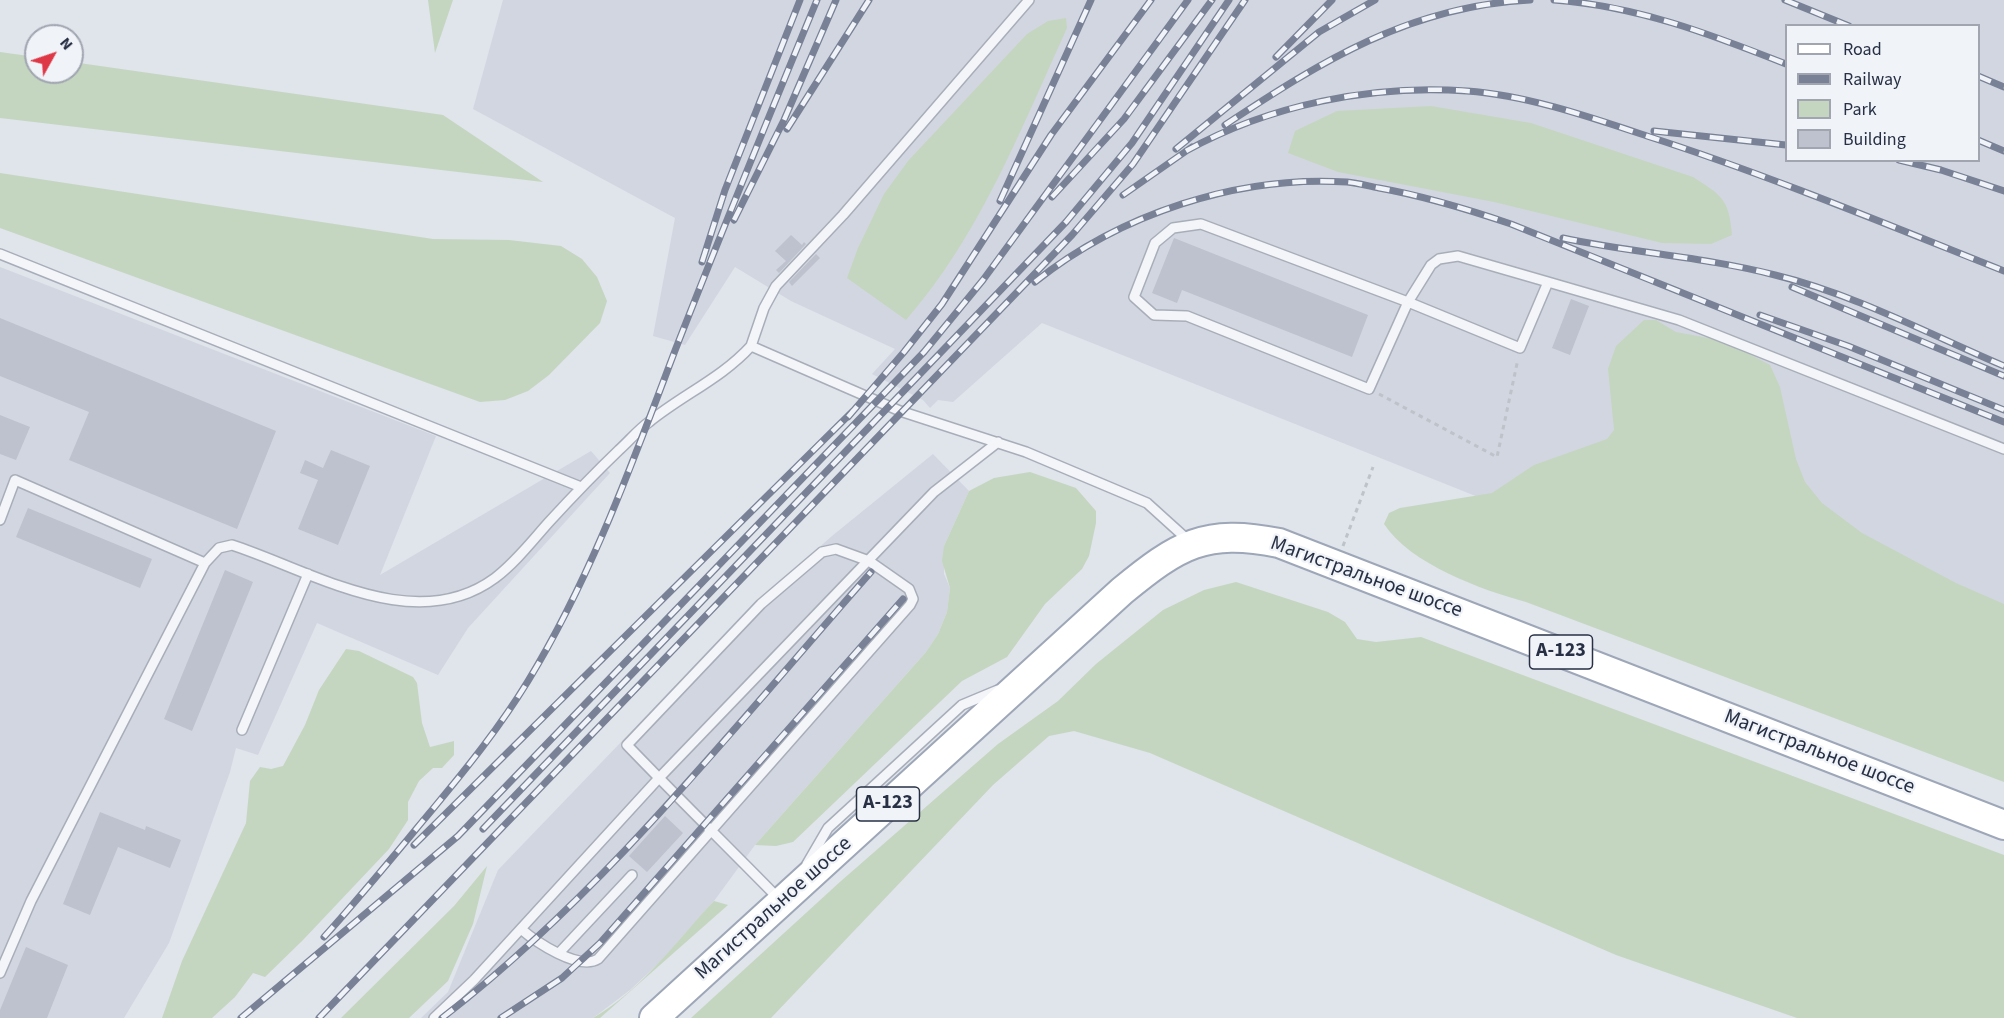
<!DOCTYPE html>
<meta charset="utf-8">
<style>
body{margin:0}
#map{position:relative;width:2004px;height:1018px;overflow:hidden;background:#e0e4eb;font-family:"Source Sans 3",sans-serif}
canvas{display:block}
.legend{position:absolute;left:1785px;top:24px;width:195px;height:138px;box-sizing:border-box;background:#f0f3f8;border:2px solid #a0a5b0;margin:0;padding:8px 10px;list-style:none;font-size:18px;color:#273044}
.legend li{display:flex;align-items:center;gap:12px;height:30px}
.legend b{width:30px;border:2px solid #a0a5b0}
.north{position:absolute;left:24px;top:24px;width:60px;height:60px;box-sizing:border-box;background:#f0f3f8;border:2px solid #a0a5b0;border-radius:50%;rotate:50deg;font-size:16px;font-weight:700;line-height:24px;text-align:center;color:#273044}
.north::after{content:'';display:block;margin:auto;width:21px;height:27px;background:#de3746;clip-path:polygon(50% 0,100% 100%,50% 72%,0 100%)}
</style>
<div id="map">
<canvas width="2004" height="1018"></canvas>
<ul class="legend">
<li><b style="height:8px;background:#fff"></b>Road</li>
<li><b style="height:8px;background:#788196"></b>Railway</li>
<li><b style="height:16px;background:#c4d6c0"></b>Park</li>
<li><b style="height:16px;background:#bdc2ce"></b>Building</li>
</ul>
<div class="north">N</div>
</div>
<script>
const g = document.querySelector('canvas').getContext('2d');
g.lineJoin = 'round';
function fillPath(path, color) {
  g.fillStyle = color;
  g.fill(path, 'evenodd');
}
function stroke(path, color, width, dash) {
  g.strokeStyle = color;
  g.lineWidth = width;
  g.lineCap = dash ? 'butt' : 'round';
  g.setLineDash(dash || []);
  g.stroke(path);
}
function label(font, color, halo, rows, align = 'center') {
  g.font = font + ' "Source Sans 3",sans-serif';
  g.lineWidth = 4.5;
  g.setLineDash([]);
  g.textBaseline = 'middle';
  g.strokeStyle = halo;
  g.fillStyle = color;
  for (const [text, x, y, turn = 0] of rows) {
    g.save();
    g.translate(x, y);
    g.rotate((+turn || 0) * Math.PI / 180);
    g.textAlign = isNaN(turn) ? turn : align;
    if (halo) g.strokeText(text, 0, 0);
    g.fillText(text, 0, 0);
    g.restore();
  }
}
fillPath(new Path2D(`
 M503 0H2004V617L1631 558 1042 323 953 402 938 400 930 408 923 400 872 374 895 349 791 301 735 267 685 345 653 336 675 218 473 109ZM1786 26H1978V160H1786Z
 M0 267 436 436 380 575 591 451 610 473 468 628 438 675 317 623 258 755 236 748 230 772 169 943 124 1018H0Z
 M933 454 969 491 944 546V574L950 588 947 612 938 634 926 652 755 845 714 901 661 961 630 990 593 1018H421L448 992 498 870 748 610 832 536Z`), '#d2d6e0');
fillPath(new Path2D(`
 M428 0H453L435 53Z
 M1066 18 1067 28C1021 129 980 235 906 320L847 278 858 248 884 194 908 161 1027 34 1048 21Z
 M0 52 36 57V72H72V62L443 115 543 182 0 118Z
 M1431 106 1531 123 1693 177C1723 196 1729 200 1732 235L1711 244 1662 243 1494 202 1338 172 1288 153 1295 131 1337 111Z
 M0 173 433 239 509 240 561 246 582 259 597 277 607 301 600 323 549 375 528 391 505 400 480 402 0 228Z
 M1644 320H1656L1676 332 1725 341 1770 365 1780 387 1796 459 1805 482 1822 503 1862 533 1956 583 2004 604V782L1526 602C1482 590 1410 564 1384 524L1389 513 1400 508 1492 493 1534 465 1607 439 1614 430 1608 369 1616 346Z
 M1030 472 1076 488 1096 511V523L1089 556 1082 569 1045 604 1007 657 962 681 793 842 776 846 755 845 926 652 938 634 947 612 950 588 942 561 944 546 969 491 994 478Z
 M1236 582 1328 612 1345 622 1357 639 1376 642 1421 637 2004 855V1018H1797L1616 955 1150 753 1074 731 1049 736 993 785 771 1018H691L841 881 998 744 1058 701 1096 664 1163 610 1204 590Z
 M346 649 359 651 413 677 417 683 422 723 430 747 454 741V755L442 768H433L419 781 408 802V820L389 849 303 940 265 977 253 973 235 997 212 1018H162L182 961 246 823 250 781 260 767 271 769 283 766 305 725 319 690Z
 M487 866 473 924 448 981 409 1018H341L454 906Z
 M714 901 728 905 600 1018H593C642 990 676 941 714 901Z`), '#c4d6c0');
fillPath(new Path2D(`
 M791 235 802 245 804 242 806 244 779 273 776 270 786 261 775 251Z
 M1174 238 1368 315 1352 357 1182 290 1177 303 1152 293Z
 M816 254 820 258 792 286 789 282Z
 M1571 299 1589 306 1570 355 1552 348Z
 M0 318 276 431 237 529 69 460 89 412 0 376Z
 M0 415 30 427 16 460 0 454Z
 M331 450 370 466 338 545 298 529 318 480 300 473 305 460 323 468Z
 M28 508 152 559 140 588 16 537Z
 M225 570 253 582 192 731 164 719Z
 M100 812 145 830 146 826 181 840 170 868 118 847 90 915 63 904Z
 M665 816 683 833 647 872 629 856Z
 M26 947 68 965 47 1018H0V1010Z`), '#bdc2ce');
const service = new Path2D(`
 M1029 0 843 215 776 286 764 308 751 346 900 411 1026 452 1147 503 1189 541
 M0 254 581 487
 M1548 282 1458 256 1439 259 1431 265 1408 302 1369 389 1187 316 1154 315 1134 297 1155 243 1173 228 1201 224 1408 302 1520 348 1548 282 1679 320 2004 449
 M0 520 15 480 205 563
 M242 730 308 574
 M807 864 828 828 962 705 998 690
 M521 929C536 942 579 971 598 959L910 605 913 599 909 589 869 561 836 549 822 552 761 604 627 745C677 797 729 848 780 900
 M559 953 632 875
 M0 973 31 901 205 563 219 548 232 545C312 571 415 637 495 578 516 562 532 541 549 522 572 497 595 473 619 450 629 441 638 430 649 422 682 395 722 378 751 346
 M434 1018 474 980 659 778 934 492 998 442`);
const primary = new Path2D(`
 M654 1018 1122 591C1178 545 1205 528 1279 543L2004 825`);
stroke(service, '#a8aeb9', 12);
stroke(primary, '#9ea7b8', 32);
stroke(new Path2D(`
 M1379 394 1497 457 1518 359
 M1343 546 1373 467`), '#bec2c9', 3, [4.5, 4.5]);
stroke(service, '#f3f5f8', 9);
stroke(primary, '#fff', 28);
const rail = new Path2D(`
 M1554 0C1637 6 1710 34 1786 64
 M1785 0 1849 26
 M1276 57 1332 0
 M1978 76 2004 87
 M1225 125C1322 61 1410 6 1530 0
 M787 129 869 0
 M1654 131 1786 145
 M1978 140 2004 151
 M1176 149 1319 32 1375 0
 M1186 151C1269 105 1372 84 1467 91 1526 95 1590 117 1647 136 1768 175 1886 224 2004 271
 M1899 160 1941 170 2004 191
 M1123 195 1192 147
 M1052 197 1124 119 1212 0
 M1000 201 1091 0
 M734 220 784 120 836 0
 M1563 238C1633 253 1705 257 1775 275 1854 294 1929 334 2004 366
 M702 262 725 190 800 0
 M1035 282C1120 214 1238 175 1347 182 1358 183 1368 186 1379 188 1424 196 1467 209 1511 224L2004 422
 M1792 287 2004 376
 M1760 315 1848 346 2004 410
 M848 417 904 352 942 304 1051 135 1151 0
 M483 829 1066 222 1132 143 1229 0
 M414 845 853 411
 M324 937C361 896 396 853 432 810 466 769 500 727 528 681 591 578 633 461 676 348 722 231 769 116 817 0
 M241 1018 458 836 924 352 983 280 1188 0
 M319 1018 1072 235 1133 164 1245 0
 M442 1018C605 892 735 726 871 572
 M501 1018 562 978 600 943 903 599`);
stroke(rail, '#788196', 7);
stroke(rail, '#f0f3f8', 4.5, [14]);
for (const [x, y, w] of [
 [1561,652,63],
 [888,804,63]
]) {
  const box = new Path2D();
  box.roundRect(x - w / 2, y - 17, w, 34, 4.5);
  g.fillStyle = '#f0f3f8';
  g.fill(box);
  stroke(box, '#273044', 1.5);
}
label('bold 20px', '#273044', null, [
 ["А-123",1561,652],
 ["А-123",888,804]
]);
label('21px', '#273044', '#f0f3f8', [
 ["Магистральное шоссе",1366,578,20],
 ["Магистральное шоссе",1819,753,21],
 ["Магистральное шоссе",774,909,-42]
]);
</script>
